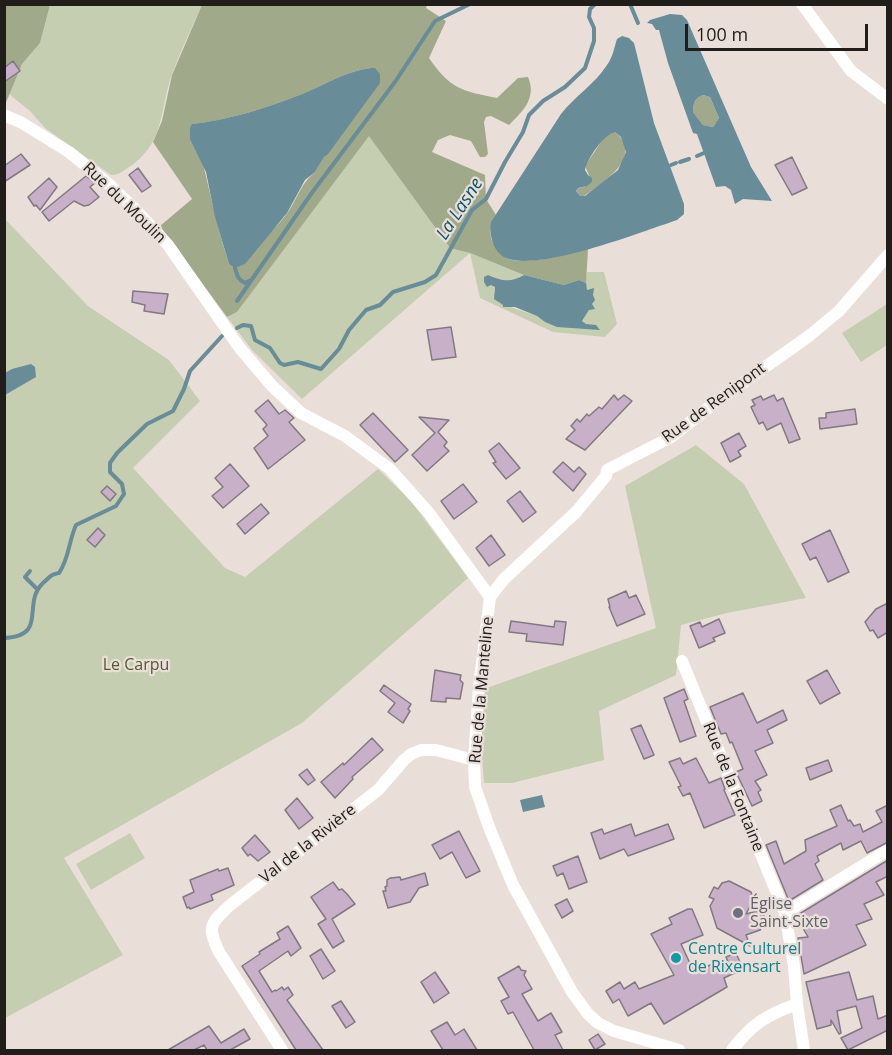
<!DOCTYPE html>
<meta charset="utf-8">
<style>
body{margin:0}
#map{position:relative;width:892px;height:1055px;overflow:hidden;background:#e9dfd8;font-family:"Open Sans",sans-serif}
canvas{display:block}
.frame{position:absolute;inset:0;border:6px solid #211d1b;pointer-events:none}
.scale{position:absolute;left:685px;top:24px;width:183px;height:27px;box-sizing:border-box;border:3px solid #211d1b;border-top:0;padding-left:8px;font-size:18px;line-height:21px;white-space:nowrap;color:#211d1b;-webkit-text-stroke:4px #e9dfd8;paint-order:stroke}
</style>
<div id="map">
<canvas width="892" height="1055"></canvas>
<div class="frame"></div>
<div class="scale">100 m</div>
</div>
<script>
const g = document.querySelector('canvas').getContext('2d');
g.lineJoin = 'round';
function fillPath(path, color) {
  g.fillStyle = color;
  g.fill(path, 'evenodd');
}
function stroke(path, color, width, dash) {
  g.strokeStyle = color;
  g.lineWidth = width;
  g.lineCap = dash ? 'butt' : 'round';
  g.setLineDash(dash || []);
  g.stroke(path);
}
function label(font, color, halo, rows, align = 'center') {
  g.font = font + ' "Open Sans",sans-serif';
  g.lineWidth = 4.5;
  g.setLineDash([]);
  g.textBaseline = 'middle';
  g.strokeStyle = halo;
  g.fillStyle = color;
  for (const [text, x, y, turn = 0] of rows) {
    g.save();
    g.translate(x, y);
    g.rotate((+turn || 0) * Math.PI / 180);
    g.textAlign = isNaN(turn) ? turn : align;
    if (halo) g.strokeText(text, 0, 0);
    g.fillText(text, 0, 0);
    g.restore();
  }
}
fillPath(new Path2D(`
 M50 5H202C192 27 181 50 172 74 160 108 165 141 132 165 124 170 120 175 111 175L45 128 30 111 9 94 22 64 40 43Z
 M369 135 450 248 470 253 524 275C511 283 502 281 488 275L491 285 495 287 494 292 499 303 537 316 545 322 586 324 582 321 589 310 593 289 587 290 585 287 587 272H604L617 324 605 337 553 332 480 298 470 253 302 399 252 350 227 317 237 312Z
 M4 218 88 306 169 360 200 401 133 468 225 568 245 577 378 469 411 501 468 578 302 723 64 858 123 955 5 1018Z
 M887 304V345L861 362 842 333Z
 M696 445 744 484 806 598 727 613 681 625 676 675 599 711 604 760 512 783H484L481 741 484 689 656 628 625 486Z
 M130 833 145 858 91 890 76 864Z`), '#c5ceb1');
fillPath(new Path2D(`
 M5 5H50L40 43 22 64 5 105Z
 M202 5H427L426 8 446 21 429 58C450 89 462 91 497 98L518 78 528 77C537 98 523 111 509 125L491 116 486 117 484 122 488 154 485 157H480L471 141 450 135 438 140 432 152 485 175 486 199 496 215C490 225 488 237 495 246 498 249 501 254 505 257 519 268 571 253 588 249L586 283 579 280 564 285 524 275 470 253 450 248 369 136 237 312 227 317 160 226 192 199 153 142 162 121 172 75ZM371 68H375L315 172C300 184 297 200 286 215 271 235 248 249 229 264 214 218 206 171 193 124 228 120 263 109 297 96 322 87 344 71 371 68Z
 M703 95 710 97 719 118 713 127 703 125 693 112C693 103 695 98 703 95Z
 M611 132H615C645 156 603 183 584 196H580L576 191 578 188 584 187 592 182 585 166 605 136Z`), '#a0a98a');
fillPath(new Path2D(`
 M670 14 682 15 687 20 751 167 772 201 743 199 735 204 731 190 725 186 716 187 697 134 693 133 668 63 659 30H656L652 24 647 23 650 20ZM703 95 710 97 719 118 713 127 703 125 693 112C693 103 695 98 703 95Z
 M622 36 629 38 634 43 654 123 684 204V214L677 220C641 232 539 272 506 258 493 252 489 235 491 222L561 114C575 96 595 84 607 65 613 57 614 48 617 39ZM615 132 621 137 626 152 618 170 585 196H580L576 191 578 188 587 186 592 182V178L588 175 585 170C587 159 604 134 615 132Z
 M371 68H375L380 74V83L328 154 324 157 315 172 305 180 287 213 245 264 235 268 229 264 215 217 206 172 190 139V128L192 124C228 120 263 109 297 96 322 87 344 71 371 68Z
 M488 275C502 281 510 283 524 275L564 285 579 280 586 283 587 290 594 288 593 295 595 300 592 304 595 309 589 310 582 321 586 324 596 325 600 330 557 327 545 322 537 316 515 307H503V305L494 299 495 287 491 285 487 287 484 282V277Z
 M31 364 35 367 36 377 5 395V373L12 369Z
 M542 795 545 807 523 812 520 800Z`), '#688c98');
stroke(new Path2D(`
 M630 4 638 23
 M697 156 704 153
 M680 162 689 159
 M671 165 676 163
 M235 268C237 275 238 280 245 283L249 281
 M237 301 311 194 395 82 435 21 470 4
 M237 328 243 325 251 326 255 340 270 348 280 363 284 365 298 362 321 369 339 349 349 330 366 310 380 305 393 292 425 282 436 275 472 210 486 199 505 162 523 132 529 115 543 101 565 87 585 68 594 41V28L589 17 590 9 595 4
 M30 571 25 577 37 589
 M4 638C49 636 21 604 43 583 49 578 51 574 59 573 69 559 69 540 76 525L116 506 124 494 122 484 110 472V463L117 453 147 424 173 411 184 389 190 371 222 336`), '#688c98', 4);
const building = new Path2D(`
 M13 61 20 71 4 82V68Z
 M21 154 30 165 4 182V166Z
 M792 157 807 188 792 195 775 165Z
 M138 168 151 186 142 192 129 175Z
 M86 176 95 183 90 187 99 197 89 205 84 206 74 201 49 221 42 212Z
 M49 178 57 187 40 210 36 205 34 206 28 197Z
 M133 291 168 294 164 314 144 311 145 305 132 302Z
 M451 327 456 357 432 360 427 330Z
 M614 395 618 400 624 395 632 401 585 450 566 439 575 430 571 426 577 419 580 422 587 414 589 416 599 407 602 409Z
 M774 395 777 401 783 398 800 439 789 443 781 423 767 430 763 422 759 424 751 407 755 405 752 400 761 396 763 400Z
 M268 400 279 414 285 410 294 418 289 422 305 440 268 469 254 448 268 436 263 429 267 425 255 411Z
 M855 409 857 424 820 429 819 418H826V413Z
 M373 413 408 450 395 462 360 425Z
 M419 417 449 420 438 432 447 442 444 446 449 451 427 471 412 455 435 433Z
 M739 433 746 446 738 451 741 456 730 462 721 443Z
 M499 443 520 468 506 479 493 463 496 462 489 451Z
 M563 462 574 472 579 467 586 474 573 491 553 472Z
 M230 464 249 486 223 508 212 496 223 487 215 478Z
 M463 484 477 502 454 519 441 501Z
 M107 486 116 494 110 501 101 492Z
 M520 491 536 512 523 522 507 501Z
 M261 504 269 513 245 534 237 524Z
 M98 528 105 535 95 547 87 540Z
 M830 530 849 572 828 582 816 557 810 560 802 544Z
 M491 535 505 555 489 566 476 548Z
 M626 591 629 598 636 595 645 614 617 626 609 607H610L608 599Z
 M888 603V632L878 638 873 630 870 631 865 622 876 609Z
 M719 619 725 633 713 638 715 641 699 648 690 626 700 622 702 627Z
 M511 621 554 627 555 621 566 622 563 645 526 641 527 634 509 632Z
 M435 670 461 675 460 680 463 683 460 699 446 698V702L431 701Z
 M827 670 840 693 820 704 807 681Z
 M384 685 411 704 408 709 410 711 403 723 388 712 395 703 380 691Z
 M684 689 688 699 684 701 696 736 680 742 664 698Z
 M743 693 757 723 783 710 787 720 767 730 773 743 755 751 767 775 755 781 761 790 758 792 762 801 752 806 736 772 743 769 732 742 730 743 726 733 721 734 710 707Z
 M641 725 654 755 644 759 631 729Z
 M372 738 383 750 352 777 353 779 335 798 321 782 343 763 344 765Z
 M680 758 683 764 696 758 709 783 721 778 725 789 724 790 735 815 704 828 690 793 683 796 678 787 681 786 669 762Z
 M828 760 832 771 810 780 806 768Z
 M307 769 315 780 308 785 299 775Z
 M297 798 313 818 299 829 285 810Z
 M841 805 848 821 850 820 854 826 860 824 863 832 882 822 876 811 888 805V842L867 853 861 841 843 850 841 843 817 856 819 861 815 864 823 880 789 901 766 845 776 841 784 864 806 851 805 840 837 826 830 810Z
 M631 824 635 836 668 824 674 839 628 856 624 849 600 859 591 833 602 829 604 834Z
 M459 831 480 871 466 878 452 852 440 859 432 845Z
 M255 835 270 852 258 861 250 854 248 856 242 848Z
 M578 856 587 882 569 889 563 873 557 876 553 866Z
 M888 860V876L876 882 884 895 864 904 872 919 856 925 866 945 804 974 798 938 808 937 796 916Z
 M228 868 234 885 211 895 213 900 190 909 189 907 187 908 183 897 194 892 190 880 218 869 219 871Z
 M425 873 428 885 419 888 410 902 388 908 383 891H386L385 887 387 886V880L390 878 400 877 401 880Z
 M729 881 751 892 754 899 746 914 761 910 766 920 760 930 746 935 750 946 717 928 710 906 714 899 709 897 714 887 718 889 722 883Z
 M333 882 339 890 342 889 347 894 355 904 332 919 344 941 333 948 318 924 326 919 311 897Z
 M567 899 573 911 562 918 555 905Z
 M688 909H692L703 935 681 944 694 972 715 963 718 969 729 965 726 957 736 953 743 969 724 978 727 987 664 1024 651 1003 628 1016 619 999 613 1003 606 991 620 982 624 989 635 982 639 989 674 975 651 934 672 924 669 918Z
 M288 926 301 948 291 956 288 951 259 971 272 992 275 990 276 991 282 987 284 990 288 987 293 995 287 1000 323 1050H296L242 966 260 954 259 952 280 939 277 933Z
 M321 949 335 971 323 979 310 956Z
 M519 966 521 970 526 971 524 975 532 989 522 994 538 1021 551 1013 562 1032 555 1035 563 1050H534L513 1012 508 1014 501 1001 509 997 498 978Z
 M435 972 449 993 434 1003 421 982Z
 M849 972 857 1000 873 996 878 1019 888 1015V1030L848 1050 841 1038 862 1028 856 1006 837 1011 841 1033 839 1034 831 1020V1025L817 1029 806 982Z
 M341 1001 355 1022 346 1028 332 1006Z
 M447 1022 455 1035 464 1029 477 1050H443L431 1031Z
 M209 1026 221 1043 244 1029 250 1039 230 1050H207L204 1045 194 1050H168Z
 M598 1034 605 1044 595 1050 589 1040Z`);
fillPath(building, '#c9b0c9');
stroke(building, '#817981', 1.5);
stroke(new Path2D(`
 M802 4 851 71 888 99
 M4 115 22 123 69 152 111 186 136 210 168 245 239 347 272 386 301 413 345 436 390 469 429 513 490 597 479 687 474 760 475 787 489 827 513 885 572 992 588 1014 598 1023 614 1031 679 1050
 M490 597 504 579 576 512 606 476 607 470 671 437 717 401 809 336 839 311 888 255
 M682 661 785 913 794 966 797 1004 804 1050
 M785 913 888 850
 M282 1050 219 952C207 927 210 924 229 906L378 790 404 760 411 754 421 750H436L474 760
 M732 1050C751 1025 766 1015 797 1004`), '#fff', 12);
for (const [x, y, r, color] of [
 [738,913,6,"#6b7280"],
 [676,958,6,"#0f9aa8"]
]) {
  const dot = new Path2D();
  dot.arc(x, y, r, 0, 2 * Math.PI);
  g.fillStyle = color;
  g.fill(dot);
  stroke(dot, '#e9dfd8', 2);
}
label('16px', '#211d1b', '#e9dfd8', [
 ["Rue du Moulin",124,203,44],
 ["Rue de Renipont",714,403,-36],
 ["Rue de la Manteline",482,690,-85],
 ["Rue de la Fontaine",733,787,68],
 ["Val de la Rivière",308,844,-38]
]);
label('16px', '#505c2b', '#e9dfd8', [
 ["Le Carpu",136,665]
]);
label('16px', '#5b616d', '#e9dfd8', [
 ["Église",750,904],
 ["Saint-Sixte",750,922]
], 'left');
label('16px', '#0d838f', '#e9dfd8', [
 ["Centre Culturel",688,949],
 ["de Rixensart",688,967]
], 'left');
label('italic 18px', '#09576a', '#e9dfd8', [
 ["La Lasne",460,209,-57]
]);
</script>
